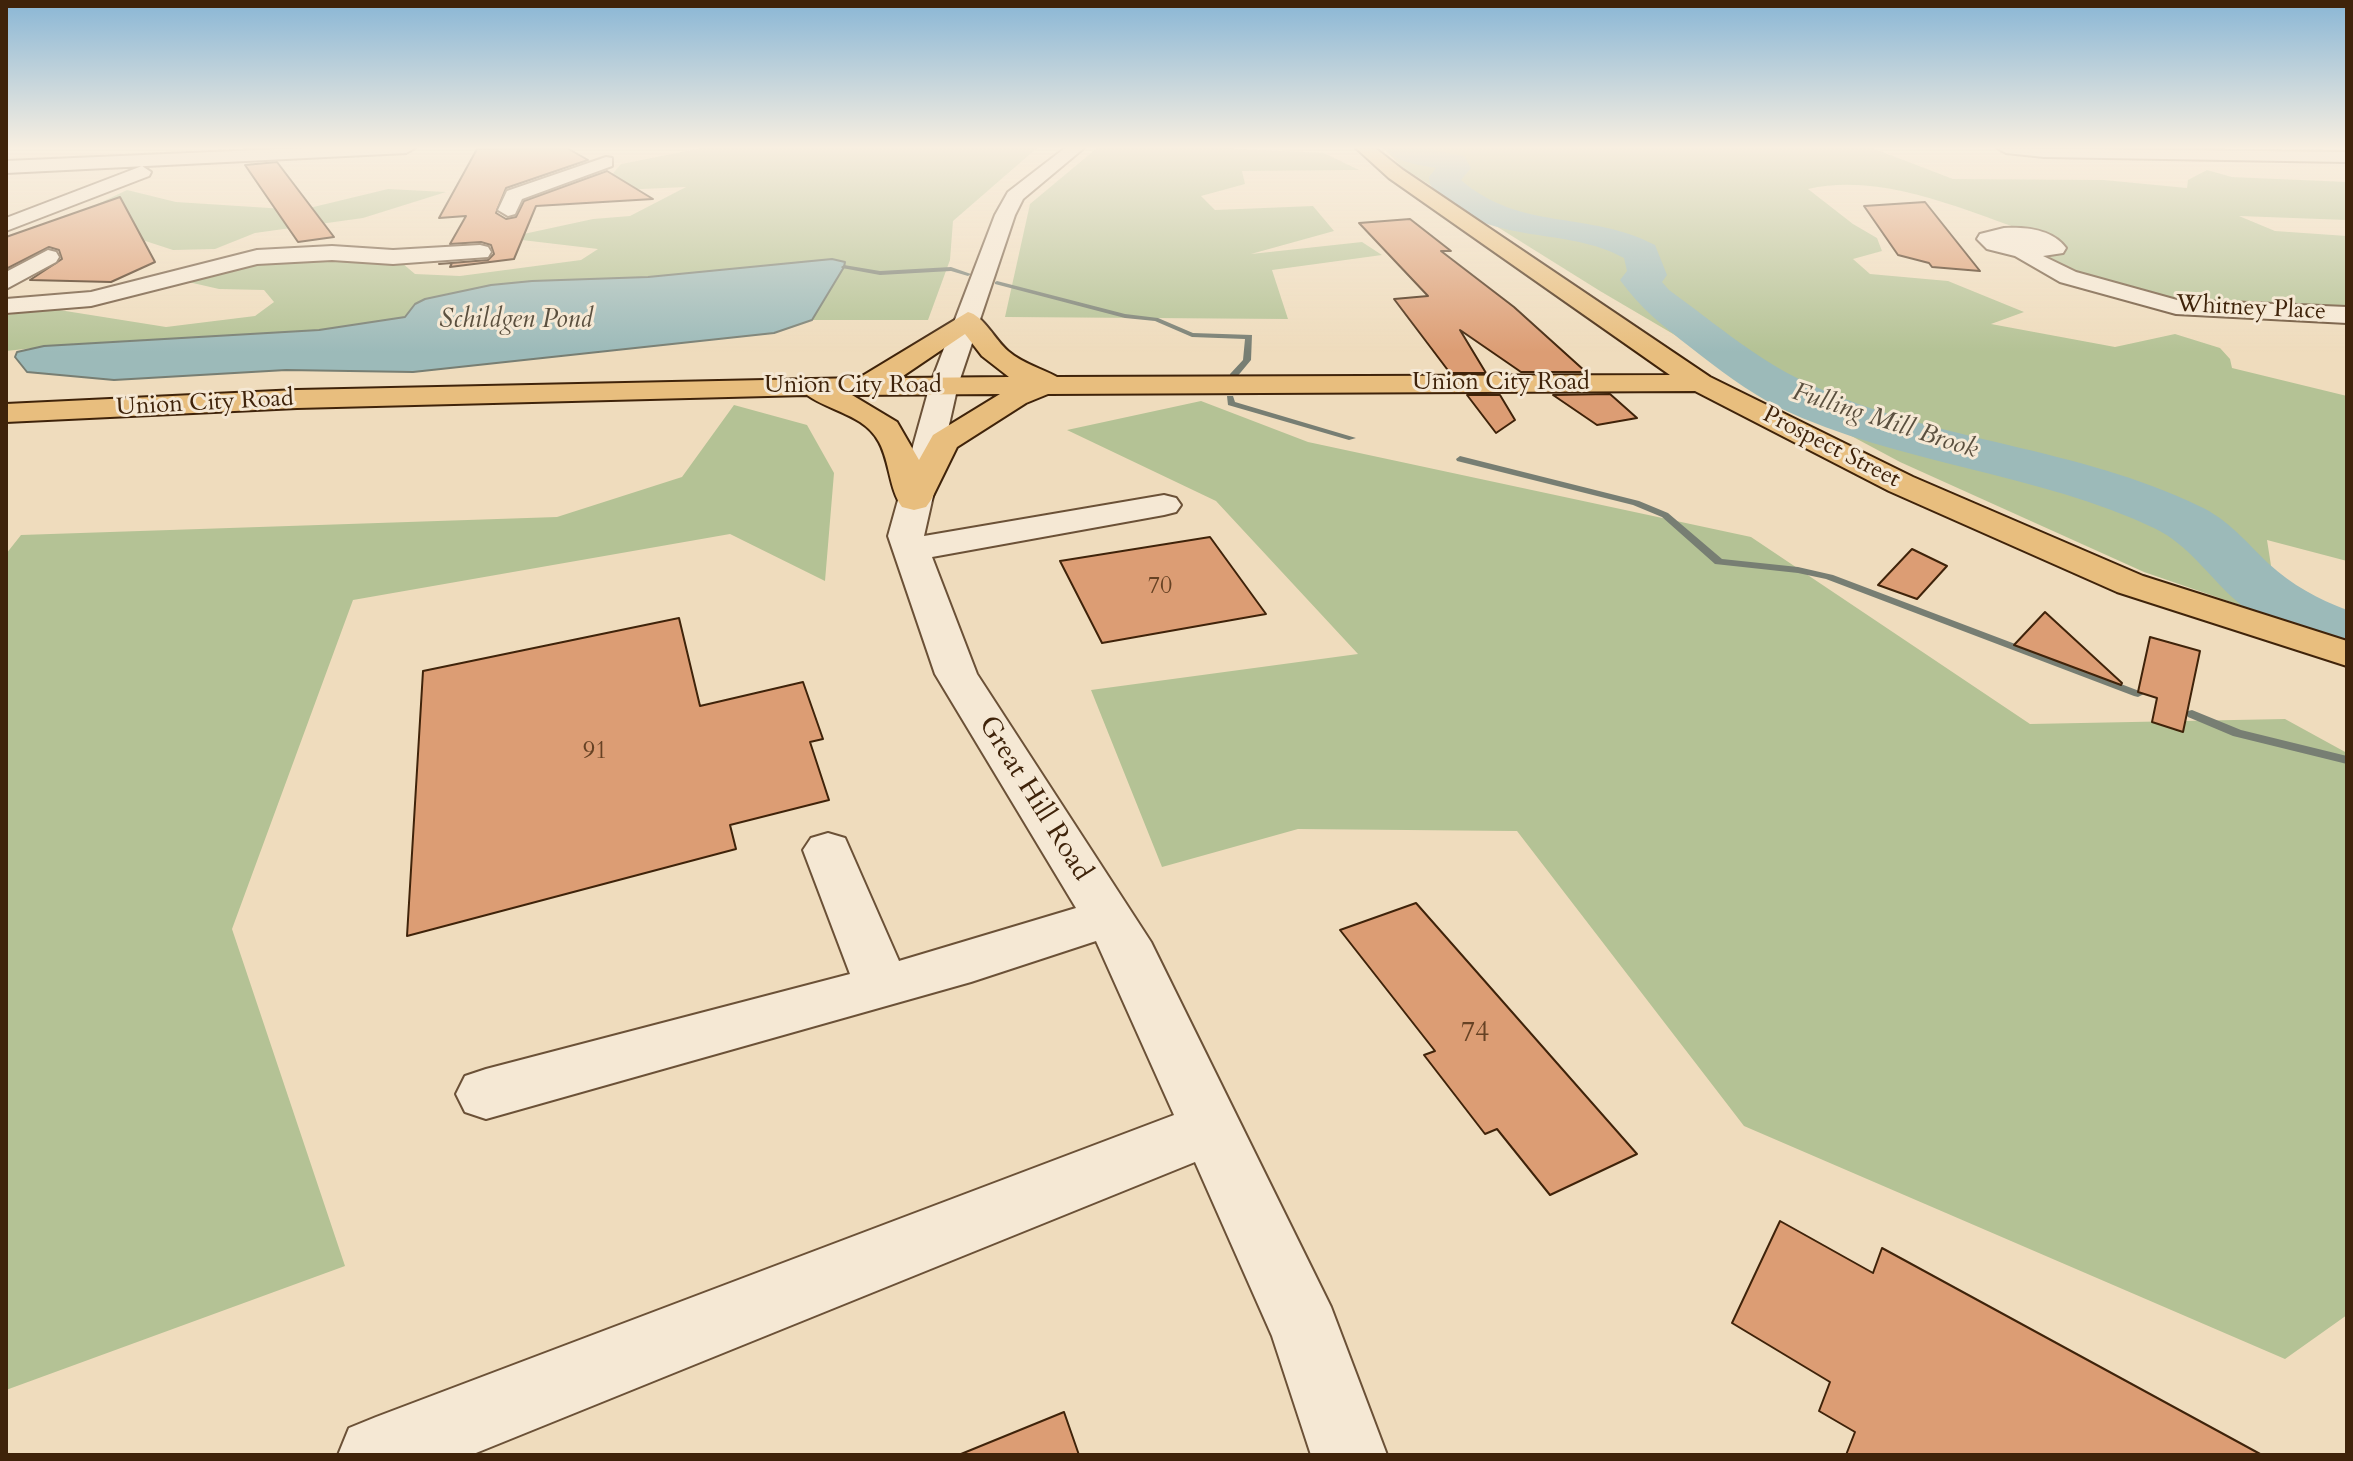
<!DOCTYPE html>
<style>
body{margin:0}
#map{position:relative;width:2353px;height:1461px;overflow:hidden;background:#efdcbd;font-family:Cardo,serif}
canvas{display:block}
.frame{position:absolute;inset:0;border:8px solid #3f230a;pointer-events:none}
</style>
<div id="map">
<canvas width="2353" height="1461"></canvas>
<div class="frame"></div>
</div>
<script>
const g = document.querySelector('canvas').getContext('2d');
g.lineJoin = 'round';
function fillPath(path, color) {
  g.fillStyle = color;
  g.fill(path, 'evenodd');
}
function stroke(path, color, width, dash) {
  g.strokeStyle = color;
  g.lineWidth = width;
  g.lineCap = dash ? 'butt' : 'round';
  g.setLineDash(dash || []);
  g.stroke(path);
}
function label(font, color, halo, rows, align = 'center') {
  g.font = font + ' Cardo,serif';
  g.lineWidth = 6;
  g.setLineDash([]);
  g.textBaseline = 'middle';
  g.strokeStyle = halo;
  g.fillStyle = color;
  for (const [text, x, y, turn = 0] of rows) {
    g.save();
    g.translate(x, y);
    g.rotate((+turn || 0) * Math.PI / 180);
    g.textAlign = isNaN(turn) ? turn : align;
    if (halo) g.strokeText(text, 0, 0);
    g.fillText(text, 0, 0);
    g.restore();
  }
}
fillPath(new Path2D(`
 M702 148H1037L953 221 950 260 928 320H812L844 267 832 259 648 277 491 285 425 299 406 317 319 330 72 344 6 351V315L53 309 166 327 255 316 274 302 264 290 219 289 184 281 235 264 327 256 402 263 415 274 460 276 581 260 598 249 505 238 593 219 630 216 686 187 598 191 621 164Z
 M1097 148H1222L1324 153 1359 170 1242 171 1245 184 1201 196 1215 210 1313 206 1334 231 1251 254 1362 242 1382 255 1272 270 1288 319 1005 317 1030 204Z
 M1383 148H1872L1953 179 2104 180 2187 188 2188 180 2207 170 2232 177 2347 182V220L2239 216 2275 231 2347 236V308C2308 302 2268 308 2229 308 2169 307 2095 290 2044 258L2064 243C1983 221 1894 170 1808 189L1853 224 1877 238 1882 251 1853 259 1870 274 1948 281 2024 312 1991 324 2115 347 2175 334 2220 348 2230 359 2232 368 2347 396V561L2267 540 2272 572 2347 615V642L2144 572 1900 462 1799 408 1600 291 1403 168Z
 M388 189 446 192 363 218 255 233 215 249 173 250 133 237 85 210 127 190 176 202 301 210Z
 M1201 401 1308 442 1751 537 2030 724 2285 719 2347 753V1315L2285 1359 1744 1126 1517 831 1298 829 1162 867 1091 690 1358 654 1216 501 1067 430Z
 M734 405 807 425 834 473 825 581 730 534 353 600 232 929 345 1266 6 1390V554L21 535 557 517 682 477Z`), '#b4c295');
const water = new Path2D(`
 M832 259 845 262 844 267 812 320 774 333 413 372 286 370 114 380 27 372 15 357 17 352 44 346 319 330 405 317 415 304 425 299 491 285 532 281 648 277Z`);
fillPath(water, '#9cbab9');
stroke(water, '#777e73', 2);
fillPath(new Path2D(`
 M844 265 880 271 951 267 971 274 968 276 951 271 880 275 842 268 841 267Z
 M997 281 1125 314 1158 318 1193 333 1252 335 1251 360 1236 378H1230V374L1243 360 1245 339 1192 337 1155 321 1125 318 995 284V282Z
 M1227 396H1233L1235 402 1356 438 1349 440 1228 405Z
 M1460 456 1639 501 1668 513 1722 559 1798 567 1833 575 2142 692 2144 694 2138 697 2134 696 1826 579 1798 573 1715 564 1662 517 1633 505 1457 461 1456 459Z
 M2192 710 2241 730 2347 756V764L2233 736 2188 717 2186 714 2188 711Z`), '#777e73');
fillPath(new Path2D(`
 M1385 148H1425L1464 156 1471 168 1461 180C1521 232 1588 210 1655 245L1667 275 1662 282 1669 290C1716 324 1762 364 1816 387 1939 442 2078 447 2199 506 2228 519 2247 543 2269 564 2292 585 2318 599 2347 610V652C2305 642 2265 627 2233 598 2207 574 2188 545 2156 529 2037 472 1900 465 1780 408 1748 392 1718 369 1690 347 1663 326 1640 308 1620 280L1627 271 1624 258C1566 226 1494 246 1442 197 1435 191 1429 187 1429 177L1436 168C1420 165 1396 163 1385 148Z`), '#9cbab9');
const building = new Path2D(`
 M567 148 588 160 506 188 496 213 506 219 516 217 524 201 607 171 653 199 536 206 514 259 450 267 452 263 439 264 488 260 494 254 491 245 481 242 450 244 466 216 439 218 477 149Z
 M277 162 334 237 298 242 245 165Z
 M120 197 155 262 111 282 30 280 62 259 59 250 49 247 6 269V237Z
 M1925 202 1980 271 1932 267 1929 263 1898 255 1864 206Z
 M1410 219 1451 251H1441L1514 307 1586 372H1521L1460 330 1486 373H1450L1394 299 1428 296 1359 223Z
 M1610 394 1637 418 1597 425 1553 395Z
 M1467 395H1500L1515 420 1496 433Z
 M1210 537 1266 614 1102 643 1060 561Z
 M1912 549 1947 566 1917 599 1878 585Z
 M2045 612 2122 683 2121 685 2014 645Z
 M679 618 700 706 803 682 823 739 810 742 829 800 730 825 736 849 407 936 423 671Z
 M2150 637 2200 651 2183 732 2152 722 2157 698 2138 692Z
 M1416 903 1637 1154 1550 1195 1497 1129 1485 1134 1424 1055 1435 1051 1340 930Z
 M1780 1221 1873 1273 1882 1248 2262 1455H1846L1855 1432 1819 1411 1830 1382 1732 1323Z
 M1064 1412 1079 1455H961V1454Z`);
fillPath(building, '#dc9d74');
stroke(building, '#3f230a', 2);
const minor = new Path2D(`
 M303 148H415L406 153 6 173V161Z
 M1065 148H1084L1023 199 1015 215 958 385 924 536 1164 495 1176 498 1181 505 1176 512 1164 515 932 557 977 674 1151 942 1331 1307 1387 1455H1311L1272 1336 1195 1162 471 1455H338L349 1428 376 1417 1174 1115 1096 941 971 982 486 1119 465 1112 456 1094 465 1076 486 1069 850 974 803 850 811 838 828 833 845 838 899 961 1076 908 935 674 888 536 930 385 995 215 1008 192Z
 M1997 148 2347 152V162L2044 157 2006 153Z
 M606 157 612 158V166L522 199 515 214 508 216 498 210 507 191Z
 M142 166 151 172 149 176 6 231V218Z
 M2004 228C2026 227 2052 229 2066 248L2063 253 2043 256 2076 272 2177 300 2347 307V323L2176 314 2060 282 2015 256 1987 249 1977 239 1980 234Z
 M480 245 488 247 491 252 488 257 393 264 332 260 257 264 91 306 6 313V299L91 292 257 250 332 246 393 250Z
 M48 250 56 252 59 257 56 262 6 289V272Z`);
const major = new Path2D(`
 M1356 148H1375L1403 170 1710 377 1913 477 2143 576 2347 641V666L2117 592 1889 491 1695 391 1048 394 1026 403 957 447 931 500 926 507 914 510 902 507C889 489 890 462 879 442 865 415 829 411 807 395L297 408 6 422V404L297 390 859 378 968 312C984 316 995 340 1008 351 1023 364 1041 368 1057 377L1670 375 1389 178ZM965 334 982 356 1009 377 900 378ZM1000 394 933 435 919 460 897 422 852 395Z`);
stroke(minor, '#6b5137', 4);
stroke(major, '#3f230a', 4);
fillPath(minor, '#f5e8d4');
fillPath(major, '#e8be7e');
const sky = g.createLinearGradient(0, 0, 0, 352);
sky.addColorStop(0, '#89b6d5');
sky.addColorStop(0.42, '#f8efe1');
sky.addColorStop(1, '#f8efe100');
g.fillStyle = sky;
g.fillRect(0, 0, 2353, 352);
label('24px', '#3f230a', '#f5e8d4', [
 ["Whitney Place",2251,309,3],
 ["Union City Road",1501,383],
 ["Union City Road",853,386],
 ["Union City Road",205,404,-3],
 ["Prospect Street",1831,448,27]
]);
label('24px', '#664224', null, [
 ["70",1160,587],
 ["91",595,752]
]);
label('italic 26px', '#5b503f', '#f5e8d4', [
 ["Schildgen Pond",516,321],
 ["Fulling Mill Brook",1885,422,18]
]);
label('28px', '#3f230a', '#f5e8d4', [
 ["Great Hill Road",1034,799,58]
]);
label('28px', '#664224', null, [
 ["74",1475,1035]
]);
</script>
